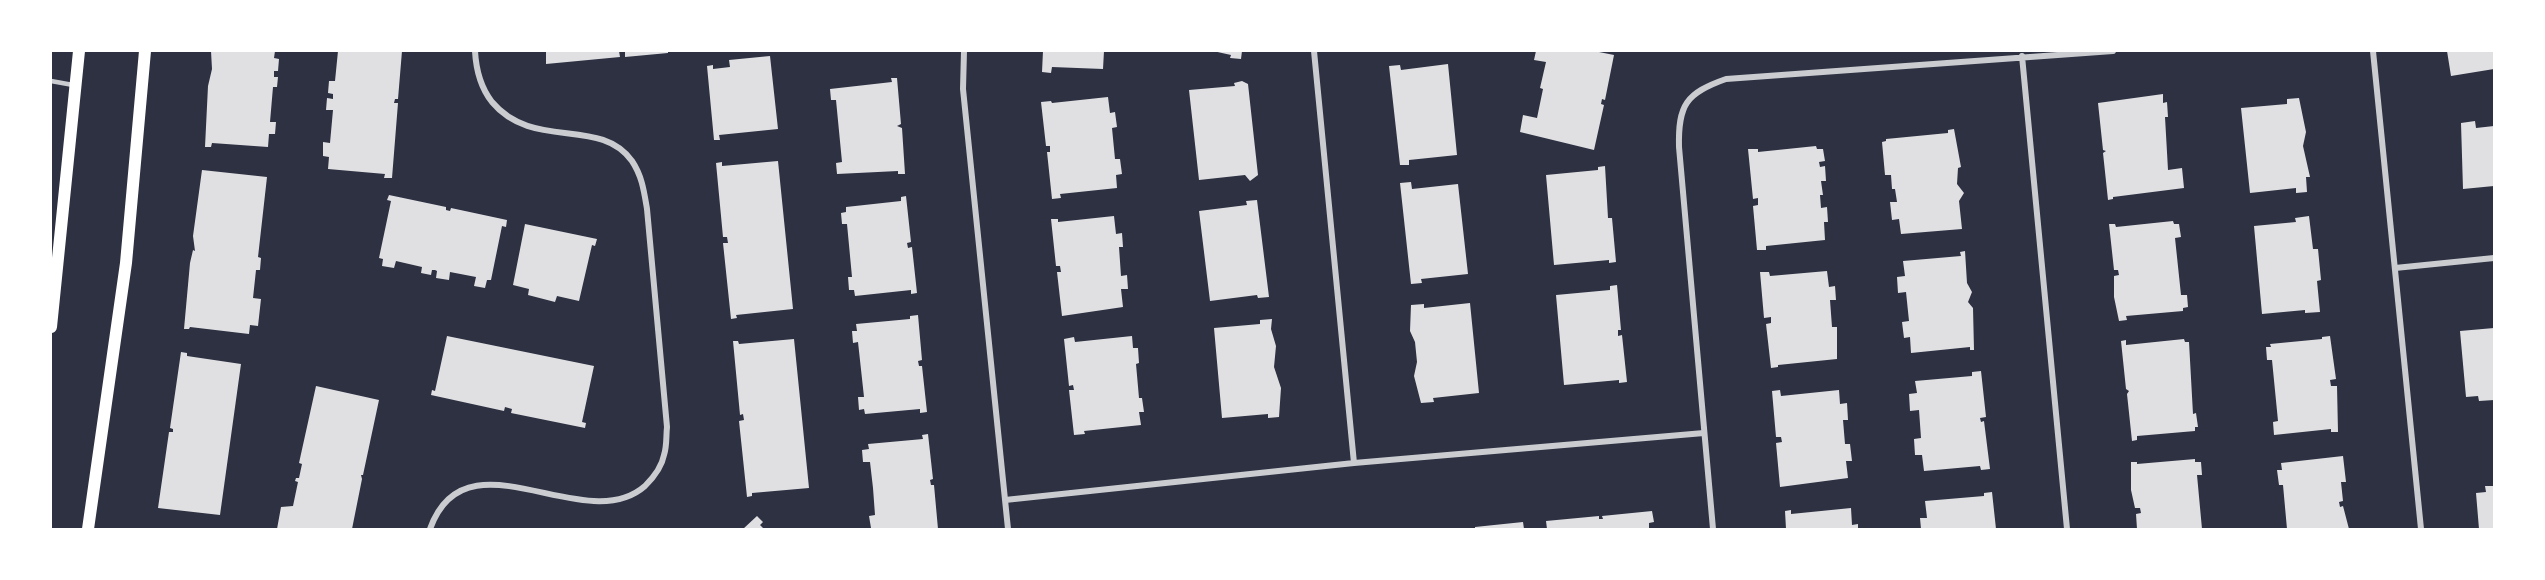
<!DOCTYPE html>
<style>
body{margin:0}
#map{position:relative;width:2545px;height:580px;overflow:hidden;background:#2d3142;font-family:"Fira Sans Condensed",sans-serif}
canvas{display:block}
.frame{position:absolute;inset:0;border:52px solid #fff;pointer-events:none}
</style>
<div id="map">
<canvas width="2545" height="580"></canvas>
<div class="frame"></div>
</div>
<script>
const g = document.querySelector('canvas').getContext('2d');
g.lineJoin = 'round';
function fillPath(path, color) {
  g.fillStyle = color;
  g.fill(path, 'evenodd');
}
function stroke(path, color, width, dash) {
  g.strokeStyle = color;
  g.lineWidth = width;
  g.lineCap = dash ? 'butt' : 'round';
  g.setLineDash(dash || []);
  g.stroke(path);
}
fillPath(new Path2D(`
 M211 51H275L274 58 279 59 278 71H274V77H278L277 87H273L270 122H276L275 134H269L268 147 212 143 211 147H205L208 86 212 69Z
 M338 51H402L398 99H395L394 103H398L392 178H384L385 174 328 169 329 157 323 156V142L330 143 333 110H326L327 98 333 99V94L328 93 329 81H335Z
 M546 51H619L620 57 546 64Z
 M625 51H668V53L625 57Z
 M1043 51H1104L1103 69 1052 67 1051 73 1042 72Z
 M1213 51H1242L1241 59 1230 58 1231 55Z
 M1536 51H1594L1614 55 1605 100 1602 99 1601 104 1604 105 1594 150 1520 132 1523 115 1537 118 1543 89 1540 88 1546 62 1534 60Z
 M2447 51H2494V69L2451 76Z
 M770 56 778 129 719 135 720 140H714L707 66 713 65V69L730 67 729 60Z
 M1448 64 1457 155 1409 160V165H1400L1389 66 1400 65 1401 70Z
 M891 78H897L901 124 897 126 902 128 905 174H898V171L837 174 836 163 842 162 836 100H831L830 89 892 82Z
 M1242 81 1248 84 1258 175 1250 181 1245 175 1199 180 1189 90 1235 86 1234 83Z
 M2163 94V103L2167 102 2168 117H2165L2168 170 2182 168 2184 188 2113 197V199L2108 200 2103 153 2106 151 2103 150 2098 103Z
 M1108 97 1110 113 1115 112 1117 127 1112 128 1115 159H1120L1122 174 1116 175 1117 188 1060 194 1061 198 1052 199 1047 152H1050V146H1046L1041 102 1051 101 1052 103Z
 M2299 98 2306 132 2303 146 2310 177H2306L2307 192 2296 193V188L2250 193 2241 108 2287 104V99Z
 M2475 121 2476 128 2494 126V186L2463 189 2461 123Z
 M1954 129 1961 167 1958 168 1957 184 1964 193 1959 201 1962 229 1901 234 1899 219 1892 220 1890 202H1897L1895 189H1892L1891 175H1885L1882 142 1886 141V139L1948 133V130Z
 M1816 146 1817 149H1823L1825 161 1819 162 1820 167 1825 166 1826 181H1821L1823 195H1820L1821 208 1827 207 1828 222H1824L1825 240 1766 246V250H1757L1753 206 1758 205V198L1753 199 1748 149H1758V152Z
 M778 161 793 309 736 315 737 318 731 319 723 243H728L727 237H723L716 163 722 162V166Z
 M1605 166 1608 218H1612L1616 262 1609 263V260L1554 265 1546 175 1598 170V167Z
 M202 170 267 177 258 257 261 258 260 270H256L253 298 261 299 258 326 250 325 249 334 190 327 189 329H184L190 263 193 250 195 251 193 236Z
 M1411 182 1412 189 1458 184 1468 274 1421 279 1422 283 1411 284 1400 183Z
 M389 195 446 207V210L450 211 451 208 507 220 506 227 502 226 491 280H487L485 288 474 286 476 277 450 272 449 280 436 278 437 271 435 270H432L431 275 421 273 422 267 396 261 394 268 382 266 383 259 379 258 391 201 387 200Z
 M906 196 911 242 907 243 908 248 912 247 917 293 911 294V290L855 296 854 290H849L848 277H852L847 224H842L841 213 846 212V207L901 201V197Z
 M1257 200 1269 297 1258 298 1257 295 1210 301 1199 211 1247 205 1246 201Z
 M1114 216 1116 234 1122 233 1123 247H1119L1121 276 1127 275 1128 289H1121L1123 307 1062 316 1057 272H1061L1060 266H1056L1051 219H1058V222Z
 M2309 216 2313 249H2318L2321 280 2317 281 2320 312 2305 313V310L2262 314 2254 226 2296 222 2295 218Z
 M2173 221 2174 224H2179L2181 237 2175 238 2181 295H2187L2188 307 2183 308V311L2126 316 2127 320 2119 321 2114 297V276L2119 275 2118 270H2114L2109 224H2115L2116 227Z
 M525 224 597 239 595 246 592 245 579 301 557 296 555 302 528 295 529 289 513 285Z
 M1965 251 1967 283 1972 292 1968 302 1973 308 1974 350H1970V347L1911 353 1910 337 1904 338 1902 322 1909 321 1906 292 1898 293 1897 277 1905 276 1903 261 1961 256 1960 252Z
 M1827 271 1829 287 1835 286 1836 300H1830L1832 327H1837V359L1778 365V367L1771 368 1766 324 1771 323V317L1764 318 1760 272H1769L1770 276Z
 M1617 285 1621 330H1618V336L1622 335 1627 382 1619 383V380L1564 385 1556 295 1610 290V286Z
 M1470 303 1479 393 1433 398 1434 402 1421 403 1414 376 1417 362 1415 342 1410 331 1411 305 1424 304V308Z
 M918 315 922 360 918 361 919 366H922L927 412 920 413V409L865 414 864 409 859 410 858 397H864L858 342 853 343 852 331H857L856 324 910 319V316Z
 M1272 319 1271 329 1276 346 1274 367 1281 388 1279 417 1268 418V414L1222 418 1214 328 1260 324V320Z
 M2494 328V400L2479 401 2478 396 2466 397 2460 331Z
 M447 336 594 366 582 422 586 423 585 428 511 413 512 409 505 407 504 411 431 395 432 390 435 391Z
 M1132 336 1133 348H1138L1139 363 1136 364 1139 398H1142L1144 412H1139L1141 425 1084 431 1085 434 1074 435 1069 390H1074L1073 385 1069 386 1064 339 1074 337 1075 342Z
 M2330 336 2336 379 2330 380 2331 386H2337L2338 432H2331V429L2274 435 2273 422 2278 421 2272 360H2267L2266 347H2271L2270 344 2322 339V337Z
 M794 339 809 488 752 493V496L747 497 739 421 744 420 743 414 740 415 733 341H738L739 344Z
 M2184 339 2185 342H2189L2193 414 2196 413 2198 427H2195V431L2137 436V440L2132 441 2127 394 2129 391 2126 389 2121 341 2126 340V345Z
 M181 352 187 353V356L241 364 220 515 158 508 169 432H173V429L170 428Z
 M1981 371 1986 417 1980 418 1981 422 1984 421 1990 469 1981 470 1980 466 1924 471 1922 455H1915L1914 439 1921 438 1919 410 1910 411 1909 394 1917 393 1915 381 1972 376V372Z
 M316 386 379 400 363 475H361L362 479 352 529H277L281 507 293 506 298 482 295 481 296 478H299L302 464 299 463Z
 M1780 390 1781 396 1839 390 1840 404 1847 403 1848 420H1843L1845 444H1850L1852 461H1846L1848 478 1780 487 1776 443 1782 442 1781 437H1776L1772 391Z
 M928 434 933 479 930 480 931 485H934L938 529 871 528 869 516 875 515 873 488 870 462H863L862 450 869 449 868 444 923 439 922 435Z
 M2343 456 2346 482H2341L2343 501 2339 502 2340 507 2343 506 2349 529H2287L2283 485H2279L2277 470H2282L2281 463Z
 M2195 459V462H2201L2202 475H2197L2202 529H2137L2136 514 2141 513 2140 508H2135L2131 490V462H2137V464Z
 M2485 486H2494V529H2479L2476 493 2486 492Z
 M1992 492 1996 529H1921L1920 518H1927L1925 501 1984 496V493Z
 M1851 508 1852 525 1858 524V529H1786L1785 511 1791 510V514Z
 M1652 511 1654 522 1649 523V529H1547L1546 521 1599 516V519H1603L1602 516Z
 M757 516 763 522 760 525 764 529H743Z
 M1523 522 1524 529H1475V527Z`), '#e0e0e3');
stroke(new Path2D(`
 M51 81 73 85`), '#caccd0', 4.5);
stroke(new Path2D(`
 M964 51 963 89 1008 529
 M1314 51 1354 463
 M2373 51 2421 529
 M2022 56 2067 529
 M2395 268 2494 258
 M1005 500 1354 463 1704 433
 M430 529C466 428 585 539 645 486 653 478 662 466 664 455 667 446 666 436 667 427L647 209C644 191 642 176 632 161 600 116 533 151 492 102 481 88 476 69 475 51
 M1713 529 1679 147C1678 105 1686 93 1726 79L2113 51`), '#caccd0', 6);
stroke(new Path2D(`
 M51 327 79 51
 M88 529 126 263 145 51`), '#fff', 12);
</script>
